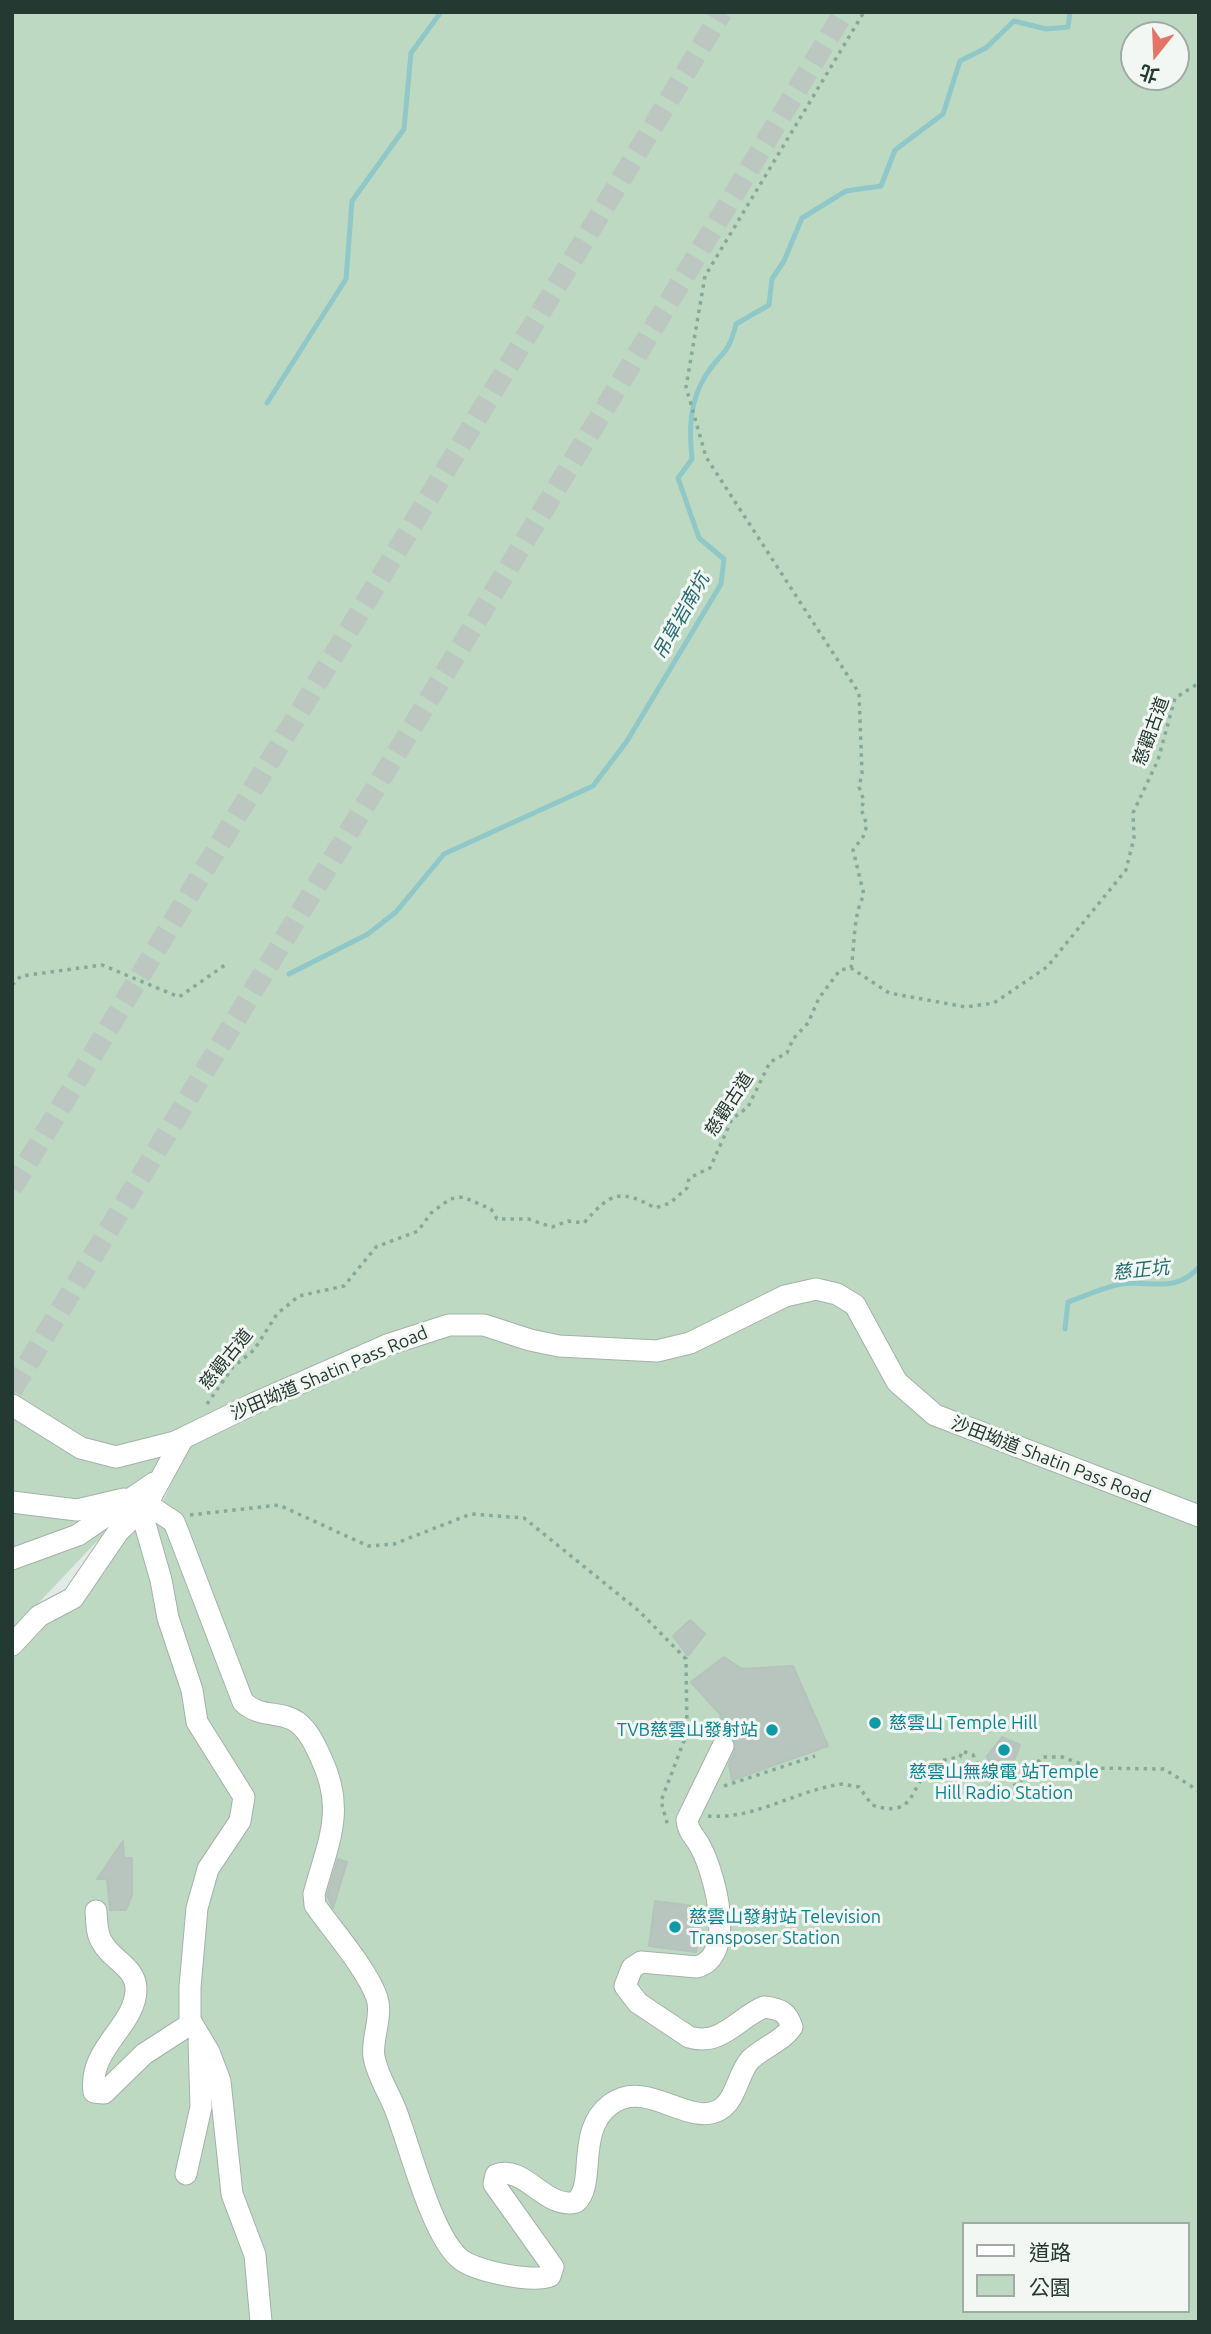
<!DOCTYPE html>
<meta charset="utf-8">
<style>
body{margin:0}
#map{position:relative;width:1211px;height:2334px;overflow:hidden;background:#e2eae5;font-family:Ubuntu,"Noto Sans TC",sans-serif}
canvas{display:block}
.frame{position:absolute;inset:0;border:14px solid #243931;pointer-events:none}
.legend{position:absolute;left:962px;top:2222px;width:228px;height:91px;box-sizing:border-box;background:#f2f7f4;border:2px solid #a0aba6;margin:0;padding:9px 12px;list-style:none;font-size:21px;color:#243931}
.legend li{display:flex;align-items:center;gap:14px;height:35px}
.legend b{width:35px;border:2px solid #a0aba6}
.north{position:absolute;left:1120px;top:21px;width:70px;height:70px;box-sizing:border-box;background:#f2f7f4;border:2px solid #a0aba6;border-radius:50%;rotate:198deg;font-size:19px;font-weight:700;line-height:28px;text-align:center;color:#243931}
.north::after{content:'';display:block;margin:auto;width:24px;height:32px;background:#e27568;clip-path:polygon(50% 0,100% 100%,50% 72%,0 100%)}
</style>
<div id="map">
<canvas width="1211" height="2334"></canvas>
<div class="frame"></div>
<ul class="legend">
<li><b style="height:9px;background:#fff"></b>道路</li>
<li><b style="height:19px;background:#bdd9c1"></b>公園</li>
</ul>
<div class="north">北</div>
</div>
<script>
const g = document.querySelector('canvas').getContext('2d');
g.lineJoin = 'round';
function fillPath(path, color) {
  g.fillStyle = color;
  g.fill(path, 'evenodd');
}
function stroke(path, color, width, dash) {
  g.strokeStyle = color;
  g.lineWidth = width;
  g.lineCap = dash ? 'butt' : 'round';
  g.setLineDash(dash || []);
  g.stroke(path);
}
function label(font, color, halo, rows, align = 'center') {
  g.font = font + ' Ubuntu,"Noto Sans TC",sans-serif';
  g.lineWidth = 6;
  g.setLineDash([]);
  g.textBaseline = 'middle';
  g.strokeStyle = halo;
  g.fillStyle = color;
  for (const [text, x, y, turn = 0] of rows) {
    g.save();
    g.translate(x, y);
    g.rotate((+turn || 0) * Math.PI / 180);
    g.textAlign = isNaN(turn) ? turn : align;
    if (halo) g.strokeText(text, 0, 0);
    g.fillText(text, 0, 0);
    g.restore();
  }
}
fillPath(new Path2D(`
 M12 12H1199V2322H12V1659L164 1499 180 1465 117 1520 12 1631ZM1134 35H1176V77H1134ZM964 2224H1188V2311H964Z`), '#bdd9c1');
stroke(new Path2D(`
 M267 403 346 279 352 201 404 129 411 53 441 12
 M289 974 368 934 396 912 444 854 593 786 627 741 721 584 724 559 699 538 678 478 692 459C689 429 689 402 706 375 721 351 728 357 736 324L769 305 772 279 784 261 802 218 846 191 881 186 895 150 943 114 960 61 986 48 1014 21 1046 29 1068 27 1070 12
 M1065 1329 1068 1302C1085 1296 1104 1287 1121 1284 1152 1280 1175 1294 1199 1267`), '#90c8c9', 5);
const building = new Path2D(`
 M690 1620 705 1634 688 1656 673 1636Z
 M724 1657 742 1669 793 1666 828 1746 732 1780 729 1764 735 1751 734 1739 723 1733 720 1714 691 1682Z
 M1002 1737 1020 1745 1013 1764 994 1773 987 1756Z
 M123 1841 124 1858H132V1895L126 1910H110L107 1879H97Z
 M338 1859 347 1862 333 1908 327 1895Z
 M655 1901 701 1907 696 1952 649 1946Z`);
fillPath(building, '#b7c5be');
stroke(building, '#b5c3bb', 2);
stroke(new Path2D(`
 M12 1188 722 12
 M12 1390 844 12`), '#bcc7c1', 21, [21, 10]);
const minor = new Path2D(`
 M12 1405 81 1448 116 1457 175 1442 255 1403 387 1345 449 1325H484L530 1340 559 1346 657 1351 690 1343 785 1296 816 1289 837 1294 855 1305 897 1382 935 1415 1199 1516
 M12 1502 77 1510 124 1499
 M147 1504 174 1522 178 1532 243 1702C261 1719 281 1710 297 1722 309 1731 315 1745 321 1758 346 1810 328 1842 314 1894L315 1905C333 1931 367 1969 377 1998 383 2016 371 2039 374 2057 378 2078 389 2092 396 2111 410 2147 431 2233 459 2258 473 2271 532 2283 550 2276L553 2267 494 2184 496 2175C525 2164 545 2210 576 2202 597 2183 575 2130 611 2104 647 2078 688 2127 719 2110 736 2101 738 2073 750 2060 763 2047 782 2042 792 2027 787 2012 781 2009 764 2007 739 2017 721 2047 689 2037L638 2003 625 1986 632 1968 641 1962 697 1967C737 1956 715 1875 701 1848 696 1837 688 1833 687 1820L723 1746
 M141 1510 161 1580 168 1618 192 1690 197 1722 244 1797 240 1821 208 1869 197 1908 190 1987V2020L209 2052 220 2081 232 2194 255 2255 261 2322
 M12 1559 78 1535 154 1483
 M12 1645 39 1616 73 1598 118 1532 147 1504 183 1438
 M96 1911C97 1921 96 1933 102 1942 111 1960 136 1967 136 1989 136 2026 88 2048 94 2092L104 2093 144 2054 192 2023
 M186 2174 201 2107 199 2041`);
stroke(minor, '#a5b1ab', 23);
stroke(new Path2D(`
 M851 968C855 945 853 914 864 895L853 850 863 837 867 825 861 809 864 801 859 787 862 773 859 693 706 457 686 387 705 276 864 12
 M12 985 21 976 102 965 179 997 225 965
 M207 1404 233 1367 254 1350 277 1314 299 1296 344 1286 376 1247 418 1231 431 1213 450 1199 463 1197 491 1209 497 1219H528L552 1227 568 1221 584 1223C610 1193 620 1188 655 1208L670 1203 687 1188 689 1178 710 1168 732 1119 748 1107 770 1062 787 1053 793 1039 808 1023 819 998 840 970 851 968 889 993 966 1007 994 1003 1047 967 1126 870 1134 838 1133 813 1158 760 1175 698 1199 683
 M190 1515 279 1505 368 1546 394 1544 471 1514 524 1518 639 1611 686 1659 687 1733 661 1801 668 1826
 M724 1786 815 1756
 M708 1816C755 1820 796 1790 842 1784L859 1787 872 1805C918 1820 908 1785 934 1765 941 1759 951 1759 960 1757L962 1751 973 1755C996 1806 1013 1794 1042 1757H1062L1092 1768 1164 1769 1199 1791`), '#86aa9a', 3.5, [3.5, 5]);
stroke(minor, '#fff', 21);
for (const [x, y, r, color] of [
 [875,1723,7,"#0f9aa8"],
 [772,1730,7,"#0f9aa8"],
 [1004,1750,7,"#0f9aa8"],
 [675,1927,7,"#0f9aa8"]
]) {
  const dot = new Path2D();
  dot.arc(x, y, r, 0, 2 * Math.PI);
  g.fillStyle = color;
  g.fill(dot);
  stroke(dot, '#f2f7f4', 2.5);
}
label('18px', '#243931', '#f2f7f4', [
 ["慈觀古道",1151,731,-70],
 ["慈觀古道",729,1104,-57],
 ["慈觀古道",226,1359,-51],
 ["沙田坳道 Shatin Pass Road",329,1373,-23],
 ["沙田坳道 Shatin Pass Road",1051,1460,21]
]);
label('18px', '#0d838f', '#f2f7f4', [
 ["慈雲山 Temple Hill",889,1723],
 ["TVB慈雲山發射站",758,1730,"right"],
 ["慈雲山無線電 站Temple",1004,1772,"center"],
 ["Hill Radio Station",1004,1793,"center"],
 ["慈雲山發射站 Television",689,1917],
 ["Transposer Station",689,1938]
], 'left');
label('italic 19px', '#256c6e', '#f2f7f4', [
 ["吊草岩南坑",681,616,-61],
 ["慈正坑",1141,1270,-6]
]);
</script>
